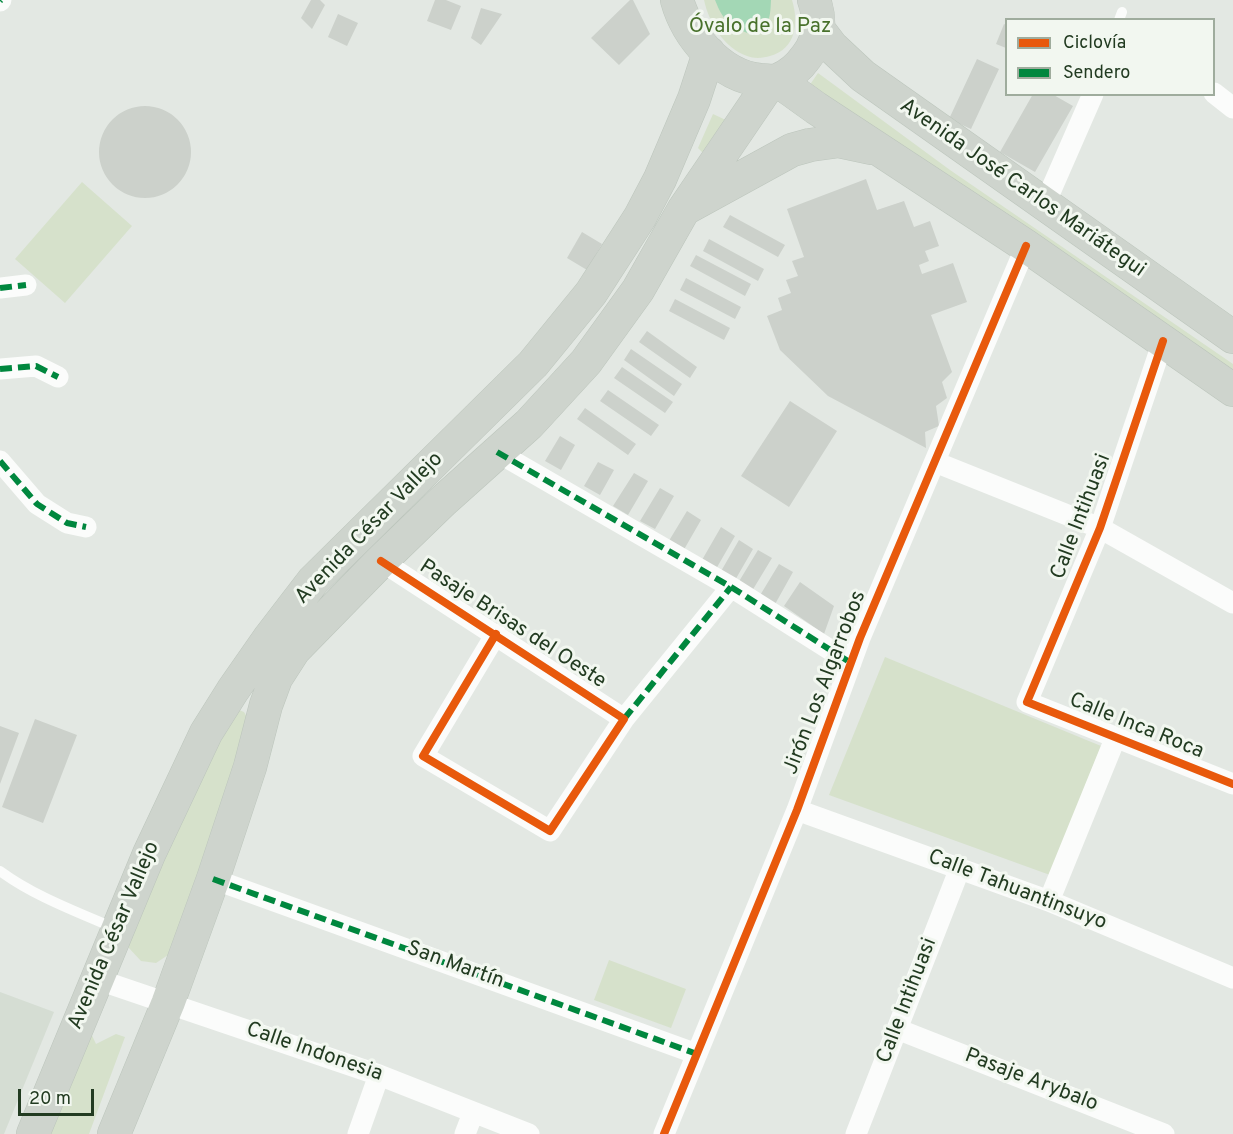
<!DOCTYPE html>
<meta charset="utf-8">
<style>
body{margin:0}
#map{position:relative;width:1233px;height:1134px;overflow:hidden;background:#e3e8e3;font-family:Overpass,sans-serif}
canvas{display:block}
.legend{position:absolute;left:1005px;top:18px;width:210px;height:78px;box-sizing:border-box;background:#f2f7f0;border:2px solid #9fac9d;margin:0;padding:8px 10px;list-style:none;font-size:18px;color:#223b21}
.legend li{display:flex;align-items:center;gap:12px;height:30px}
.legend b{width:30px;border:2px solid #9fac9d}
.scale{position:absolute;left:18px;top:1089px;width:76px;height:27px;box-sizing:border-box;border:3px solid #223b21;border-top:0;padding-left:8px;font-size:18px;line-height:21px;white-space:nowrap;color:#223b21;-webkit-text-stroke:4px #f2f7f0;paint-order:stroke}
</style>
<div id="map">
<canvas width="1233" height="1134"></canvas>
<ul class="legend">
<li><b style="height:8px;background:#e8590c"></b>Ciclovía</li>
<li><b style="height:8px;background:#00873e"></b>Sendero</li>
</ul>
<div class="scale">20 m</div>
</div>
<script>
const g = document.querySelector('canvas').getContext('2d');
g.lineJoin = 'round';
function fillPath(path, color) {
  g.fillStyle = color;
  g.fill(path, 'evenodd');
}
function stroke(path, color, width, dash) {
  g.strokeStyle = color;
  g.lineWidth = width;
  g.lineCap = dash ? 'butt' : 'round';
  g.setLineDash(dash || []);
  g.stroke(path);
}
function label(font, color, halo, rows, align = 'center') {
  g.font = font + ' Overpass,sans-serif';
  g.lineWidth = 6;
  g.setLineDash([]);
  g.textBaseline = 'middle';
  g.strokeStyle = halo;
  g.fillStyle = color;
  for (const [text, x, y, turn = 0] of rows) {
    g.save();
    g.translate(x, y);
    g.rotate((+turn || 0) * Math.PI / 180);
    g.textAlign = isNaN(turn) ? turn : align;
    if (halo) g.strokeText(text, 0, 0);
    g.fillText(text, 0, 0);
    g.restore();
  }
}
fillPath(new Path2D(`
 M0 992 54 1012 4 1134H0Z`), '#d5ddd3');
fillPath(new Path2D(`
 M704 0H792C799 23 796 49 770 56 764 58 754 59 747 56 724 48 709 23 704 0Z
 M818 73 950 170 1233 364V380L809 86Z
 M713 114 730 122 703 153 698 148Z
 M82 182 132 226 65 303 15 259Z
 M885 657 1101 746 1050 875 829 795Z
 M239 710 244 712 247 717 237 758 171 953 156 963 141 961 128 947 129 930 212 752Z
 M609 960 686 989 671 1028 594 1000Z
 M87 1025 96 1044 116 1034 125 1037 89 1134H39Z`), '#d6e1cb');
fillPath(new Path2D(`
 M715 0H771C770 20 770 26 750 34 729 26 723 20 715 0Z`), '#a3d7b5');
fillPath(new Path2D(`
 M311 0H320L325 5 312 29 301 18Z
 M435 0H446L461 6 451 30 427 21Z
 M630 0H633L650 34 619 65 591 38Z
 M481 8 502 14 481 45 471 38Z
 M338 14 358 23 347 46 328 37Z
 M1004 24 1006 25V48L996 44Z
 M977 59 999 69 971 129 949 119Z
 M1033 94H1052L1073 106 1035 172 1000 152Z
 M99 152a46 46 0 1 1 92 0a46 46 0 1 1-92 0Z
 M866 179 877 210 904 201 914 227 930 221 939 246 925 251 929 261 919 265 922 274 953 263 967 302 931 315 952 372 942 382 947 398 936 406 939 426 925 432 926 448 828 396 780 350 767 316 782 310 778 298 791 293 786 280 798 276 792 261 804 257 787 209Z
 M730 215 785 245 778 257 723 227Z
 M582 232 602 244 587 270 567 258Z
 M709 239 764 269 758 281 703 251Z
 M696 255 751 284 745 296 690 266Z
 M686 278 741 307 735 319 680 290Z
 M675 299 730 328 724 340 669 311Z
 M647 331 697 367 690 378 639 342Z
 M631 349 682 384 674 396 624 360Z
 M622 367 673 402 665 413 614 378Z
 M608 390 659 425 651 436 600 401Z
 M790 401 837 431 789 507 741 476Z
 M585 408 636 444 628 455 577 419Z
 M560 436 575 445 561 470 545 461Z
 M598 462 614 470 600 495 584 486Z
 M634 473 648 481 628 515 613 506Z
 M660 488 674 496 655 529 640 521Z
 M687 511 701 520 682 553 667 544Z
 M721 527 735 536 716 569 702 560Z
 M739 540 753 549 734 582 720 573Z
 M758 550 772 558 752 591 738 583Z
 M779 564 793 572 774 606 759 597Z
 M800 582 834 606 824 634 784 606Z
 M35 719 77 735 43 823 2 807Z
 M0 726 19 733 0 784Z`), '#ccd1cb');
const primary = new Path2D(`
 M677 0C687 36 720 76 760 80 766 80 772 82 778 80 790 75 799 67 806 57 820 40 821 20 814 0
 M819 30 832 47 863 76 1233 337
 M777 80 816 108 1026 246 1233 390
 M688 207 792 150 810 145 839 141 872 148
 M33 1134 149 854 206 733 233 690 270 637 313 581 533 364 591 293 640 217 660 179 694 99 709 53
 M114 1134 168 1003 213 879 250 767 266 705 276 678 294 650 381 561 443 501 529 424 586 362 638 290 684 209 771 81`);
stroke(primary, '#bcc5bc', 34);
stroke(new Path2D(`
 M1119 20 1122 12
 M0 871C34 896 75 911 114 928`), '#fbfcfb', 10);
stroke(new Path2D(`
 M0 1 1 0
 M1214 93 1233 108
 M1044 206 1093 94
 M0 288 26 285
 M1163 341 1100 528 1027 702 1233 784
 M0 369 36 366 58 377
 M497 452 731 587 851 663
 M0 461 37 504 67 523 86 527
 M935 462 1100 528 1233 603
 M381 561 624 719
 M496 634 423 756 550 831 624 719 731 587
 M797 810 1049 901 1233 978
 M213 879 697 1054
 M1049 901 1115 739
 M96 979 379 1075 529 1134
 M897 1029 1164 1134
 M358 1134 379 1075
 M465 1134 473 1113
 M664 1134 797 810 860 638 1026 246
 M856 1134 960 868`), '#fbfcfb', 21);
stroke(primary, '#ced4cd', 33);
stroke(new Path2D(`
 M0 1 1 0
 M0 288 26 285
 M0 369 36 366 58 377
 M497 452 731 587 851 663
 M0 461 37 504 67 523 86 527
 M624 719 731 587
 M213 879 697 1054`), '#00873e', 6, [12, 6]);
stroke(new Path2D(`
 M1163 341 1100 528 1027 702 1233 784
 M381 561 624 719 550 831 423 756 496 634
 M664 1134 797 810 860 638 1026 246`), '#e8590c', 8);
label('21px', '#48712b', '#f2f7f0', [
 ["Óvalo de la Paz",760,28]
]);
label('21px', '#223b21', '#f2f7f0', [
 ["Avenida José Carlos Mariátegui",1022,189,35],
 ["Calle Intihuasi",1082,517,-69],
 ["Avenida César Vallejo",370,529,-46],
 ["Pasaje Brisas del Oeste",512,625,33],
 ["Jirón Los Algarrobos",826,683,-69],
 ["Calle Inca Roca",1136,727,22],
 ["Calle Tahuantinsuyo",1017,891,21],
 ["Avenida César Vallejo",115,936,-67],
 ["San Martín",455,966,20],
 ["Calle Intihuasi",908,1001,-69],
 ["Calle Indonesia",314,1053,19],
 ["Pasaje Arybalo",1031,1081,21]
]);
</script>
